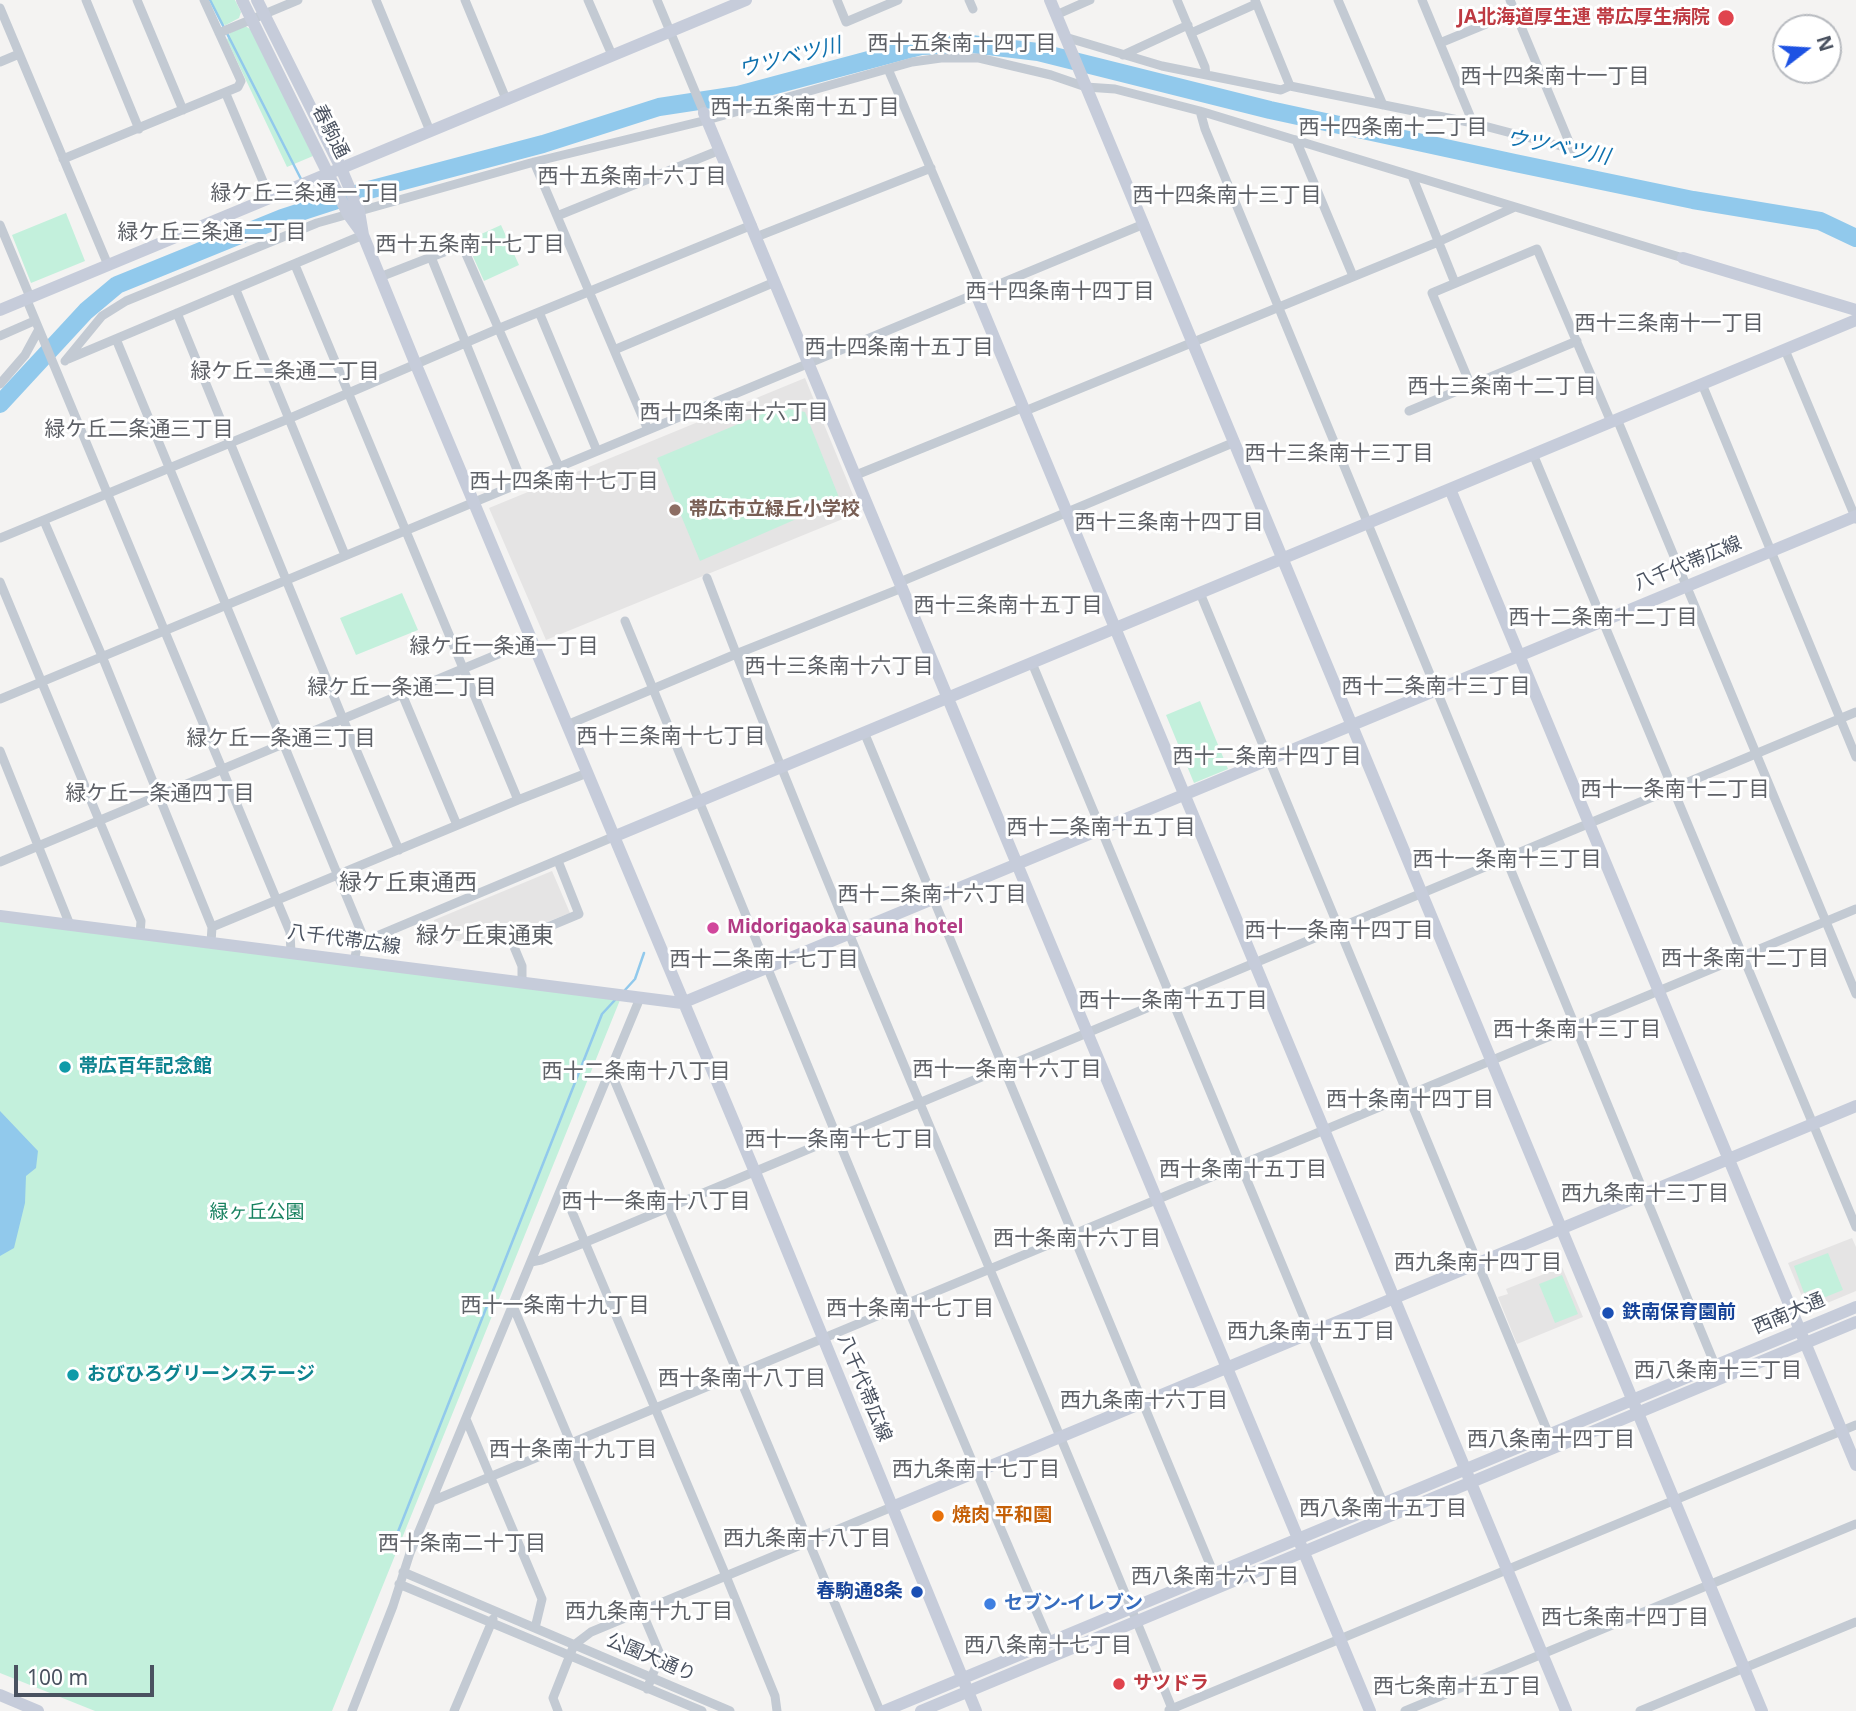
<!DOCTYPE html>
<meta charset="utf-8">
<style>
body{margin:0}
#map{position:relative;width:1856px;height:1711px;overflow:hidden;background:#f4f3f2;font-family:"Noto Sans",sans-serif}
canvas{display:block}
.north{position:absolute;left:1772px;top:14px;width:70px;height:70px;box-sizing:border-box;background:#fff;border:2px solid #b7babf;border-radius:50%;rotate:73deg;font-size:19px;font-weight:700;line-height:28px;text-align:center;color:#4a5260}
.north::after{content:'';display:block;margin:auto;width:24px;height:32px;background:#1d52e3;clip-path:polygon(50% 0,100% 100%,50% 72%,0 100%)}
.scale{position:absolute;left:14px;top:1665px;width:140px;height:32px;box-sizing:border-box;border:4px solid #4a5260;border-top:0;padding-left:9px;font-size:21px;line-height:24px;white-space:nowrap;color:#4a5260;-webkit-text-stroke:5px #fff;paint-order:stroke}
</style>
<div id="map">
<canvas width="1856" height="1711"></canvas>
<div class="north">N</div>
<div class="scale">100 m</div>
</div>
<script>
const g = document.querySelector('canvas').getContext('2d');
g.lineJoin = 'round';
function fillPath(path, color) {
  g.fillStyle = color;
  g.fill(path, 'evenodd');
}
function stroke(path, color, width, dash) {
  g.strokeStyle = color;
  g.lineWidth = width;
  g.lineCap = dash ? 'butt' : 'round';
  g.setLineDash(dash || []);
  g.stroke(path);
}
function label(font, color, halo, rows, align = 'center') {
  g.font = font + ' "Noto Sans","Noto Sans JP",sans-serif';
  g.lineWidth = 6;
  g.setLineDash([]);
  g.textBaseline = 'middle';
  g.strokeStyle = halo;
  g.fillStyle = color;
  for (const [text, x, y, turn = 0] of rows) {
    g.save();
    g.translate(x, y);
    g.rotate((+turn || 0) * Math.PI / 180);
    g.textAlign = isNaN(turn) ? turn : align;
    if (halo) g.strokeText(text, 0, 0);
    g.fillText(text, 0, 0);
    g.restore();
  }
}
fillPath(new Path2D(`
 M805 378 860 512 546 640 489 508Z
 M552 871 570 913 486 946 435 937 434 920Z
 M1852 1238 1856 1247V1291L1808 1311 1788 1263Z
 M1562 1267 1583 1317 1517 1344 1498 1297 1508 1294 1506 1289Z`), '#e5e4e4');
fillPath(new Path2D(`
 M209 0H235L241 12 239 18 226 25 221 24Z
 M245 26 252 30 313 156 287 167 227 40 230 33Z
 M66 213 85 261 31 283 12 235Z
 M501 225 519 265 484 281 466 241Z
 M779 407 805 412 840 500 700 561 657 458Z
 M402 593 418 630 356 655 340 618Z
 M1200 701 1228 769 1194 783 1166 715Z
 M0 919 620 1000 332 1711H95L0 1673Z
 M1828 1253 1843 1290 1818 1300 1813 1289 1804 1293 1794 1266Z
 M1562 1275 1578 1314 1555 1323 1539 1284Z`), '#c3f0dc');
fillPath(new Path2D(`
 M0 1111 38 1151 36 1168 26 1176 25 1203 14 1248 0 1256Z`), '#91c9ec');
stroke(new Path2D(`
 M210 0 302 181
 M305 187 319 206
 M625 990 635 979 644 953
 M392 1547 602 1014 615 1000`), '#91c9ec', 2.5);
stroke(new Path2D(`
 M0 404 86 311 117 285 282 218 365 191 543 144 659 107 738 95 921 46 971 44 1038 52 1270 110 1515 163 1693 200 1820 221 1856 238`), '#91c9ec', 18);
stroke(new Path2D(`
 M86 0 139 129
 M137 0 183 110
 M376 0 430 131
 M465 0 506 99
 M588 0 612 55
 M657 0 704 113
 M837 0 846 22 898 0
 M969 0 973 9
 M1177 0 1205 67 1206 75
 M1255 0 1290 86
 M1338 0 1383 105
 M1422 0 1473 123
 M1510 0 1572 149
 M0 8 108 265
 M1056 15 1090 0
 M219 33 298 0
 M1191 33 1256 4
 M1065 37 1162 66 1281 90 1290 86 1473 123 1572 149
 M1440 43 1515 12
 M1123 55 1188 25
 M0 62 19 54
 M888 69 983 291
 M226 94 270 198
 M1200 111 1205 129 1715 1365
 M1296 140 1353 276
 M63 159 238 87 241 81 204 0
 M534 162 648 430
 M1412 176 1455 283
 M557 216 720 150
 M0 225 30 297
 M756 237 931 168
 M431 257 522 482
 M295 265 518 800
 M380 277 462 245 559 467
 M236 290 345 555
 M26 298 290 932 291 953
 M539 312 597 451
 M177 313 343 719 399 850
 M0 336 34 321
 M116 339 365 941
 M614 350 775 282
 M1785 350 1856 519
 M68 359 363 235
 M65 361 102 316 126 301 317 223 534 162 707 120 912 62 941 58H979L1051 75 1086 87 1115 89 1200 111 1683 258
 M0 384 25 355 38 331
 M1702 384 1856 757
 M1471 386 1432 293 1537 249 1611 422
 M1025 411 1438 242 1515 207
 M1409 411 1577 341
 M1617 419 1856 994
 M1533 454 1856 1227
 M856 475 1024 407
 M44 521 102 656 212 927 211 943
 M0 538 288 419 500 328 752 225
 M707 578C853 960 1021 1332 1173 1711
 M0 582 141 921 140 934
 M900 582 1235 442
 M1200 593 1549 1435
 M625 621C766 962 903 1304 1050 1643
 M1032 663 1310 1332 1383 1503
 M402 694 457 825
 M0 699 1144 224
 M567 725 736 654 902 588
 M864 732 1214 1574
 M0 751 70 925
 M0 862 532 640
 M212 927 518 800 587 773
 M354 961 358 944 613 837
 M522 983V966L512 942 579 914 558 861
 M610 1070 880 1711
 M562 1188 726 1576 775 1696 777 1711
 M531 1262 541 1260 586 1242 1856 712
 M513 1306 659 1652 658 1661 647 1689
 M466 1419 542 1599 535 1628
 M432 1501 1856 909
 M403 1572 730 1711
 M399 1584 702 1711
 M1169 1710 1856 1425
 M352 1711 393 1606 410 1553 640 998
 M454 1711 493 1619
 M558 1711 553 1698 574 1645 591 1632 892 1507
 M1405 1711 1856 1524
 M1640 1711 1856 1622`), '#c3cad3', 9);
stroke(new Path2D(`
 M242 0 348 214 361 232
 M257 0 341 168 359 211 363 235 416 365 755 1172 976 1711
 M1050 0 1762 1711
 M704 113 1370 1711
 M1683 258 1856 310
 M976 294 1566 1711
 M0 310 746 0
 M1450 489 1856 1465
 M613 837 1856 320
 M0 916 682 1003 1856 516
 M892 1507 1856 1106
 M0 1695 38 1711
 M884 1711 1856 1307
 M921 1711 1856 1322`), '#c6ccda', 12);
for (const [x, y, r, color] of [
 [1726,18,9,"#e0444e"],
 [675,510,7,"#8d6e63"],
 [713,928,7,"#d1479c"],
 [65,1067,7,"#0f9aa8"],
 [1608,1313,7,"#1a4fb4"],
 [73,1375,7,"#0f9aa8"],
 [938,1516,7,"#e8710a"],
 [917,1592,7,"#1a4fb4"],
 [990,1604,7,"#3f7fe0"],
 [1119,1684,7,"#e0444e"]
]) {
  const dot = new Path2D();
  dot.arc(x, y, r, 0, 2 * Math.PI);
  g.fillStyle = color;
  g.fill(dot);
  stroke(dot, '#fff', 2.5);
}
label('bold 19px', '#be3a42', '#fff', [
 ["JA北海道厚生連 帯広厚生病院",1710,18],
 ["サツドラ",1133,1684,"left"]
], 'right');
label('19px', '#4a5260', '#fff', [
 ["春駒通",330,132,63],
 ["八千代帯広線",1688,564,-22],
 ["八千代帯広線",344,940,8],
 ["西南大通",1789,1314,-23],
 ["八千代帯広線",864,1388,68],
 ["公園大通り",651,1658,23]
]);
label('bold 19px', '#785e54', '#fff', [
 ["帯広市立緑丘小学校",689,510]
], 'left');
label('bold 19px', '#b23c85', '#fff', [
 ["Midorigaoka sauna hotel",727,928]
], 'left');
label('bold 19px', '#0d838f', '#fff', [
 ["帯広百年記念館",79,1067],
 ["おびひろグリーンステージ",87,1375]
], 'left');
label('19px', '#198260', '#fff', [
 ["緑ヶ丘公園",257,1213]
]);
label('bold 19px', '#164399', '#fff', [
 ["鉄南保育園前",1622,1313],
 ["春駒通8条",903,1592,"right"]
], 'left');
label('bold 19px', '#c56008', '#fff', [
 ["焼肉 平和園",952,1516]
], 'left');
label('bold 19px', '#366cbe', '#fff', [
 ["セブン-イレブン",1004,1604]
], 'left');
label('21px', '#5e6167', '#fff', [
 ["西十五条南十四丁目",962,44],
 ["西十四条南十一丁目",1555,77],
 ["西十五条南十五丁目",805,108],
 ["西十四条南十二丁目",1393,128],
 ["西十五条南十六丁目",632,177],
 ["緑ケ丘三条通一丁目",305,194],
 ["西十四条南十三丁目",1227,196],
 ["緑ケ丘三条通二丁目",212,233],
 ["西十五条南十七丁目",470,245],
 ["西十四条南十四丁目",1060,292],
 ["西十三条南十一丁目",1669,324],
 ["西十四条南十五丁目",899,348],
 ["緑ケ丘二条通二丁目",285,372],
 ["西十三条南十二丁目",1502,387],
 ["西十四条南十六丁目",734,413],
 ["緑ケ丘二条通三丁目",139,430],
 ["西十三条南十三丁目",1339,454],
 ["西十四条南十七丁目",564,482],
 ["西十三条南十四丁目",1169,523],
 ["西十三条南十五丁目",1008,606],
 ["西十二条南十二丁目",1603,618],
 ["緑ケ丘一条通一丁目",504,647],
 ["西十三条南十六丁目",839,667],
 ["西十二条南十三丁目",1436,687],
 ["緑ケ丘一条通二丁目",402,688],
 ["西十三条南十七丁目",671,737],
 ["緑ケ丘一条通三丁目",281,739],
 ["西十二条南十四丁目",1267,757],
 ["西十一条南十二丁目",1675,790],
 ["緑ケ丘一条通四丁目",160,794],
 ["西十二条南十五丁目",1101,828],
 ["西十一条南十三丁目",1507,860],
 ["西十二条南十六丁目",932,895],
 ["西十一条南十四丁目",1339,931],
 ["西十条南十二丁目",1745,959],
 ["西十二条南十七丁目",764,960],
 ["西十一条南十五丁目",1173,1001],
 ["西十条南十三丁目",1577,1030],
 ["西十一条南十六丁目",1007,1070],
 ["西十二条南十八丁目",636,1072],
 ["西十条南十四丁目",1410,1100],
 ["西十一条南十七丁目",839,1140],
 ["西十条南十五丁目",1243,1170],
 ["西九条南十三丁目",1645,1194],
 ["西十一条南十八丁目",656,1202],
 ["西十条南十六丁目",1077,1239],
 ["西九条南十四丁目",1478,1263],
 ["西十一条南十九丁目",555,1306],
 ["西十条南十七丁目",910,1309],
 ["西九条南十五丁目",1311,1332],
 ["西八条南十三丁目",1718,1371],
 ["西十条南十八丁目",742,1379],
 ["西九条南十六丁目",1144,1401],
 ["西八条南十四丁目",1551,1440],
 ["西十条南十九丁目",573,1450],
 ["西九条南十七丁目",976,1470],
 ["西八条南十五丁目",1383,1509],
 ["西九条南十八丁目",807,1539],
 ["西十条南二十丁目",462,1544],
 ["西八条南十六丁目",1215,1577],
 ["西九条南十九丁目",649,1612],
 ["西七条南十四丁目",1625,1618],
 ["西八条南十七丁目",1048,1646],
 ["西七条南十五丁目",1457,1687]
]);
label('italic 21px', '#0f71ae', '#fff', [
 ["ウツベツ川",790,58,-14],
 ["ウツベツ川",1558,148,11]
]);
label('23px', '#5e6167', '#fff', [
 ["緑ケ丘東通西",408,883],
 ["緑ケ丘東通東",485,936]
]);
</script>
